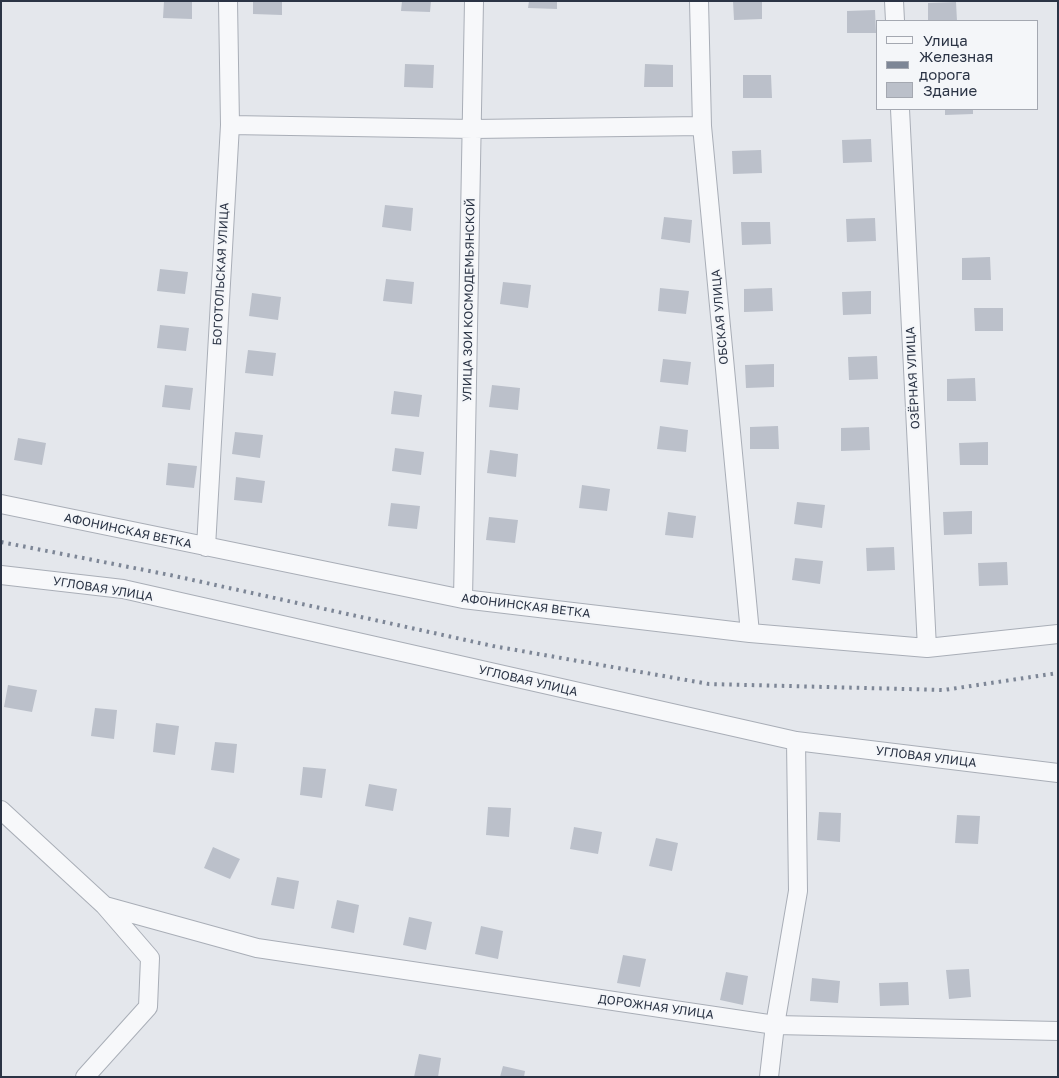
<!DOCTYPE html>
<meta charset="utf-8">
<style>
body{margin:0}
#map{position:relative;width:1059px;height:1078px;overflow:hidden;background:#e4e7ec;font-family:"Golos Text",sans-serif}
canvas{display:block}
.frame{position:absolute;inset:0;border:2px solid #2b3445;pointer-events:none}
.legend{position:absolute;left:876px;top:20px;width:162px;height:90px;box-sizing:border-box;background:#f4f6f9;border:1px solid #a4a8b1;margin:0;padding:6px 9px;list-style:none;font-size:15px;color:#2b3445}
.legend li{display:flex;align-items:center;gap:10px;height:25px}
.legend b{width:25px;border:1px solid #a4a8b1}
</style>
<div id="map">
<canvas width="1059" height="1078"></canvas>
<div class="frame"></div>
<ul class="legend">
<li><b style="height:6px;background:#f7f8fa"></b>Улица</li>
<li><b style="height:6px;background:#7d8696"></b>Железная дорога</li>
<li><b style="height:14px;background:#bbc0ca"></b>Здание</li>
</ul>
</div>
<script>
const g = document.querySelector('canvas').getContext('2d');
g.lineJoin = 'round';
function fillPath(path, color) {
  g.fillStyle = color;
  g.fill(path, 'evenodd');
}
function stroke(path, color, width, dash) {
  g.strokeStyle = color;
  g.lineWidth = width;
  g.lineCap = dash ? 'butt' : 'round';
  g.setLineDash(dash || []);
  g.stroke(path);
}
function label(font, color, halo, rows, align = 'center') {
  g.font = font + ' "Golos Text",sans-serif';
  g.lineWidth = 4;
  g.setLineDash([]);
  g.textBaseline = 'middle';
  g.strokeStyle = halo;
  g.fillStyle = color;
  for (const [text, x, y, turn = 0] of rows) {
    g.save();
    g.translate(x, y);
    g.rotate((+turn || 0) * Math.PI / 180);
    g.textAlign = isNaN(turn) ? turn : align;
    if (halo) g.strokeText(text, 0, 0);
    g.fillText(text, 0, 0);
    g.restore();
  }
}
fillPath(new Path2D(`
 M164 1H192V19L163 18Z
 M253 1H282V15L253 14Z
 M402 1H431L430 12 401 11Z
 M529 1H557V9L528 8Z
 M733 1H762V19L734 20Z
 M956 2 957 21H928V3Z
 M875 10 876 33H847V11Z
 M405 64 434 65 433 88 404 87Z
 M645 64 673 65V87H644Z
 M743 75H771L772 98H743Z
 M945 109H973V114L945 115Z
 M871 139 872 162 843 163 842 140Z
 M761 150 762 173 733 174 732 151Z
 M385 205 413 208 411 231 382 227Z
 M664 217 692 220 690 243 661 239Z
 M875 218 876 241 847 242 846 219Z
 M741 222H770L771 244 742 245Z
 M990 257 991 280H962V258Z
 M160 269 188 272 185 294 157 291Z
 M386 279 414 282 412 304 383 301Z
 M503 282 531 285 528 308 500 304Z
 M660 288 689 291 686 314 658 311Z
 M772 288 773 311 744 312V289Z
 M871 291V314L843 315 842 292Z
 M252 293 281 297 278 320 249 316Z
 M974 308H1003V331H975Z
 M160 325 189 328 186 351 157 348Z
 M248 350 276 353 273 376 245 373Z
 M877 356 878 379 849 380 848 357Z
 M663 359 691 362 688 385 660 382Z
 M774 364V387L746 388 745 365Z
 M975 378 976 401H947V379Z
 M165 385 193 388 190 410 162 407Z
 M492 385 520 388 518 410 489 407Z
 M394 391 422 395 419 417 391 414Z
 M660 426 688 430 686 452 657 449Z
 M778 426 779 449H750V427Z
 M869 427 870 450 841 451V428Z
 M235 432 263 435 260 458 232 454Z
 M18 438 46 443 42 465 14 460Z
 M988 442V465H960L959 443Z
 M395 448 424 452 421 475 392 471Z
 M490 450 518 454 516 477 487 473Z
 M168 463 197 466 194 488 166 485Z
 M236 477 265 481 262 503 234 500Z
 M582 485 610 489 607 511 579 508Z
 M797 502 825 505 822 528 794 524Z
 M391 503 420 506 417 529 388 526Z
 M972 511V534L944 535 943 512Z
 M668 512 696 516 693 538 665 535Z
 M489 517 518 520 515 543 486 540Z
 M894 547 895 570 867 571 866 548Z
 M795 558 823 561 820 584 792 580Z
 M1007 562 1008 585 979 586 978 563Z
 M8 685 37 690 32 712 4 707Z
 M95 708 117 710 114 739 91 736Z
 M156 723 179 726 175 755 153 752Z
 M215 742 237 744 234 773 211 770Z
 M303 767 326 769 322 798 300 795Z
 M369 784 397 789 393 811 365 806Z
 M488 807 511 808 509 837 486 835Z
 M819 812 841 813 840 842 817 840Z
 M957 815 980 816 978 844 955 843Z
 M574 827 602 832 598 854 570 849Z
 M656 838 678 843 672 871 649 866Z
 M213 847 240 859 230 879 204 868Z
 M277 877 299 881 294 909 271 905Z
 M337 900 359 905 354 933 331 928Z
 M409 917 432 922 426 950 403 945Z
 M481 926 503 931 498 959 475 954Z
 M623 955 646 959 640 987 617 983Z
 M969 969 971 997 949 999 946 970Z
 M726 972 748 976 743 1005 720 1000Z
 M812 978 840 981 838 1003 810 1001Z
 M908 982 909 1005 880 1006 879 983Z
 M419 1054 441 1058 438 1077H414Z
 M503 1066 525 1071 524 1077H500Z`), '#bbc0ca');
const minor = new Path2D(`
 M699 1 702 126 750 633
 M894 1 895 21
 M900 109 927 648
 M230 125 473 129 702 126
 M1 504 463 599 750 633 927 648 1058 634
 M206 547 230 125 228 1
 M1 575 123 589 796 741 1058 773
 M463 599 474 1
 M1 810 105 906 257 948 775 1025 1058 1031
 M85 1077 148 1007 150 958 105 906
 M769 1077 775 1025 798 891 796 741`);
stroke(minor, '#a9aeb7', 20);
stroke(minor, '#f7f8fa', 18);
stroke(new Path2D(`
 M1 542 170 575 493 646 709 684 944 690 1058 673`), '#7d8696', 4, [2.5, 5]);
label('12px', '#2b3445', '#f4f6f9', [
 ["БОГОТОЛЬСКАЯ УЛИЦА",221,274,-87],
 ["УЛИЦА ЗОИ КОСМОДЕМЬЯНСКОЙ",469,300,-89],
 ["ОБСКАЯ УЛИЦА",720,317,-95],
 ["ОЗЁРНАЯ УЛИЦА",913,378,-93],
 ["АФОНИНСКАЯ ВЕТКА",128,531,12],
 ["УГЛОВАЯ УЛИЦА",103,589,9],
 ["АФОНИНСКАЯ ВЕТКА",526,606,7],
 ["УГЛОВАЯ УЛИЦА",528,681,13],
 ["УГЛОВАЯ УЛИЦА",926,757,7],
 ["ДОРОЖНАЯ УЛИЦА",656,1007,8]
]);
</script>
